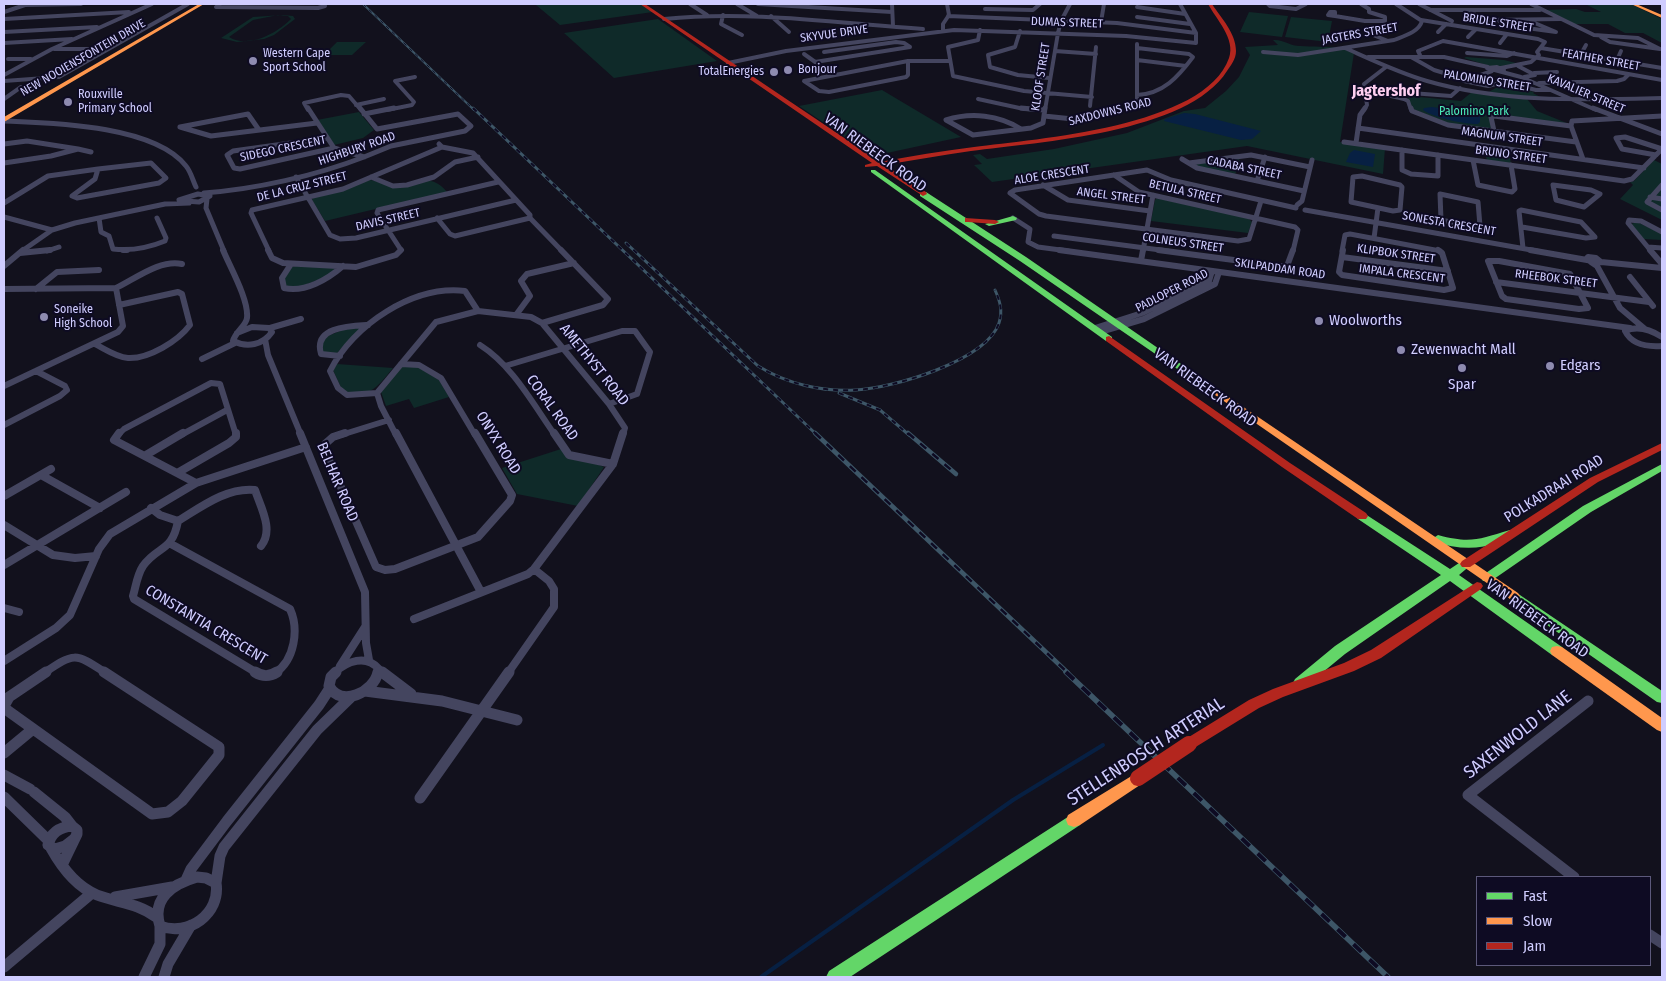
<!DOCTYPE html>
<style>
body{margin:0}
#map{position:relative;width:1666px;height:981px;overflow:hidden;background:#12111d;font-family:"Fira Sans Condensed",sans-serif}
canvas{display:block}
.frame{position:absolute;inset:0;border:5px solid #d0cdff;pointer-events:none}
.legend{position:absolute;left:1476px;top:876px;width:175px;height:90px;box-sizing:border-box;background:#0e0b23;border:1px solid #5c597b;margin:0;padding:6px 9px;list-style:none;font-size:15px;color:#d0cdff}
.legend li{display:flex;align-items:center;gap:10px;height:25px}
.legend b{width:25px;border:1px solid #5c597b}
</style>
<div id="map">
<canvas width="1666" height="981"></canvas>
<div class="frame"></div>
<ul class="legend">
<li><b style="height:6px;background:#63d668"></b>Fast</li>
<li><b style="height:6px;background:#ff974d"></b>Slow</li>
<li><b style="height:6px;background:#b3261e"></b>Jam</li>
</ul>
</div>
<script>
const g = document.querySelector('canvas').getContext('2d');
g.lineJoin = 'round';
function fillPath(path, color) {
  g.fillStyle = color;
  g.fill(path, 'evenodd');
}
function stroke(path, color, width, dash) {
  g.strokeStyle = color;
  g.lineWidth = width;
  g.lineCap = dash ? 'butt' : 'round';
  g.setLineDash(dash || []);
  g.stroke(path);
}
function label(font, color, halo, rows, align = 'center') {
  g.font = font + ' "Fira Sans Condensed",sans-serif';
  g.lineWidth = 4;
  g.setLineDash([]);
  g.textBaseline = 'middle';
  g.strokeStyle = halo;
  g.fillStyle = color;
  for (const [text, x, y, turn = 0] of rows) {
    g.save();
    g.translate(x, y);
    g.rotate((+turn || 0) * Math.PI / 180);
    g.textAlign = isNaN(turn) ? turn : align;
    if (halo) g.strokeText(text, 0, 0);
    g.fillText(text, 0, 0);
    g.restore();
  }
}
fillPath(new Path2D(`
 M546 4H642L653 12 560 25 536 5Z
 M1585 4H1631L1662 19V43L1643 33H1625L1608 24H1574L1544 10 1576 9 1585 12H1601Z
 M1249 12 1288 16 1282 37 1240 32Z
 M283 15 293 16 295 19 274 35 264 39 237 42 221 38 253 17ZM278 15 288 16 291 19C277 33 249 49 229 37L253 20Z
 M1291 17 1332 21 1328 42 1285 37Z
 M658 19 717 61 614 78 564 33Z
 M1273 40C1283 39 1290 46 1300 46 1313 47 1326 46 1340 48L1300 54 1260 52 1295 55 1343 49 1354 53 1340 142 1385 148 1383 174 1247 146 992 182 974 165 982 164 973 155 980 154 987 159 1054 149 1127 133 1184 111 1205 108 1226 91 1239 77 1250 55 1245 47 1278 45Z
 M337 42H366L352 55H311L319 49H330Z
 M1466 57 1504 60 1520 64 1493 67 1464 58Z
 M1501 85 1534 92 1533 93 1542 98 1487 93Z
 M882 90 961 137 873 156 799 106Z
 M1472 92 1527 99 1537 111 1569 124 1493 115 1491 129 1452 125 1413 109 1407 99 1409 96 1461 101Z
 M359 112 374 130 363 138 334 145 317 120Z
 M1484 146 1509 149 1511 165 1487 161Z
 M1236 158 1240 160 1235 175 1197 167 1196 164Z
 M1654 160 1662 164V220L1620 199 1633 185 1630 182 1634 181Z
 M370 180C378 181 386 186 393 186 415 184 431 172 447 192L325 221 312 200 313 197Z
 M1157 198 1248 218 1252 222 1248 233 1151 221 1155 200Z
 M1637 222 1662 234V240L1643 239 1631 224Z
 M296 266 335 268 332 274 298 288 287 287 283 279 292 267Z
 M350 327 361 328 337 353 323 352V338Z
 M337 364 393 368C379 385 368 401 343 392L333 370Z
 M401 367H418L439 380 449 397 414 408 409 399 386 406 381 392Z
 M561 449 604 467 578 506 517 494 502 468Z`), '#0f2a29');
fillPath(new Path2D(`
 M1432 107 1480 114V122L1478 124C1463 124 1435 118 1423 110L1424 108Z
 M1184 113 1195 114 1261 131 1252 139 1241 140 1164 121 1165 119Z
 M1354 150 1375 154 1373 167 1346 162 1350 153Z`), '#072043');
stroke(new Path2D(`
 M761 977 1013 800 1103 745`), '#072043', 4);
stroke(new Path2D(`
 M220 4 216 7 318 8 325 6 324 4
 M690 4 707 15
 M737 4 757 16
 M758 4 892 12
 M892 4 893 26
 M1268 4 1270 6 1296 9 1306 4
 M1419 4 1452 21
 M1531 4 1594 35 1638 38 1660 49 1610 42 1601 37
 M1137 7 1185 14
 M985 9 1033 10 1040 4
 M1430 10H1540
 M1467 11 1487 20 1561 19
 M4 12 25 5 81 4
 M1330 12H1335V16L1328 15Z
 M723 15 721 24 742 35
 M771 16 789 32
 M948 16 1117 23 1196 33
 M1335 16 1365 21H1385V17L1369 12V9L1361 4
 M1137 17 1190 24
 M4 19 129 12
 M664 19C751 10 836 23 923 29
 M1421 20 1538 39 1545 42 1537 52 1539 55 1531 62 1501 68
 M1499 21 1512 26 1556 32 1530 21
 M1101 22 1104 4
 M1374 29 1373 35 1388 41
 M980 30 978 40 948 47 953 76 1024 91 1092 97
 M943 31V24L949 15 947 4
 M1020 31 1015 47 988 55 990 67 1018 75 1049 78
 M4 32 97 27
 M1438 32 1446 24
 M1468 37 1476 29
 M4 43 72 39
 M1500 43 1507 34
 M1137 44V107
 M1137 48 1189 54 1193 57C1178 77 1163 94 1137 95
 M1345 48C1372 60 1399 73 1427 81 1503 103 1584 100 1662 98
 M1541 48 1662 68
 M54 49H108
 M1055 51 1096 54
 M1263 52 1298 55 1394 40C1404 36 1419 32 1422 21L1396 4
 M1467 53 1507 56 1514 53
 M804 54 818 64
 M1581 54 1586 45
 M1420 55 1418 51 1443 41 1662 80
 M1368 57H1444L1488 67
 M1411 57 1434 70 1467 80
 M8 59H31
 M1137 60 1186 66
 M1617 60 1621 51
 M908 61H949
 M908 61V75L906 77 829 92 819 91 804 81Z
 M815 62 910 47 904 43 896 42 824 52
 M728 63 786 51 954 30 1126 36 1196 43V33L1180 4
 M1518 66 1535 75 1524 77
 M1502 71 1504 70 1497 67 1487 68 1521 77 1596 110
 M1534 73 1557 72
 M4 75 52 49 152 4
 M4 81 59 77 188 4
 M1464 81 1488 86 1504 82 1536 90H1550
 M1464 81 1492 71
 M1539 83 1617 81 1624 79 1628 75
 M1365 90 1404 99
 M1411 93 1451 96 1460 88
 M4 99 21 87
 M978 99 1024 109 1038 110
 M1404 99 1408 101 1411 110
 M356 105 384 99
 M1090 106 1096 47
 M308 110 304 103 341 95 349 96 361 110
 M387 110 412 105 414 102 395 81 415 77
 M1045 110 1058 33 1061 21 1070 4
 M1364 110 1367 105 1364 84 1386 67`), '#44455f', 4);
stroke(new Path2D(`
 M308 108 334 148 364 157
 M360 108 377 129 458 114 471 126 465 131 391 146 364 157
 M1021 108 1044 110
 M1411 108 1412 111 1448 125 1576 142
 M1593 108 1662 134
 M364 114 394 108
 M1044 116 1073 119
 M4 121C52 123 154 125 186 166 191 172 193 181 196 187
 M180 127 211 136 317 123
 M180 127 248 114 259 130
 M1358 128 1644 168
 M1021 129C999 115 971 112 946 120L973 135 1031 128 1043 123 1045 108
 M1494 131 1491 117 1494 116 1571 126
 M327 138 233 151 227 155 234 168 240 169 334 148
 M1344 142 1624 181 1632 179 1662 149
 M1356 143 1360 115 1365 108
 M4 144 27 141 78 149
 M1402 150V170L1411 174 1438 176V155
 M1656 155 1622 149 1616 138 1625 137 1662 149
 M1182 159 1197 168 1304 191
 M1583 159 1571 126 1572 121 1662 116
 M1473 160 1478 185 1512 192 1515 189 1511 165
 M4 163 51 156 78 149 91 152
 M151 163 166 178 159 183 77 198 72 196 95 179 98 169Z
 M1189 163 1251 155 1310 167
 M1114 175 1139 192 1295 227 1298 230 1293 251
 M1362 176 1400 185 1402 187 1400 210 1393 211 1351 202 1353 177Z
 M296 177 330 235 340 239 356 238 516 200
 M371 177 393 186 407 185 434 177 455 162 478 157
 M1257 181 1265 157
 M1043 185 1068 200 1150 211
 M1553 185 1591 190 1600 194 1584 207 1556 200Z
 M1662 185 1647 202 1662 210
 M204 193C256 189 315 176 364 157
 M1440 194 1478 202 1480 226 1474 227 1441 220Z
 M1650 197 1662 199
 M207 199 206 208 224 251
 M179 200 198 194 210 196 199 202 185 201
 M1261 201 1249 239 1238 241 1046 216 1039 214 1010 193 1015 190 1147 170 1171 180 1296 208
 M4 203 48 176 98 169
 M1297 205 1302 201 1312 160
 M1305 210 1537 251
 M4 217 52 230
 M99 218 101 232 109 236 113 249C131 251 148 248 165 241L166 238 157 218
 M437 218 450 234 455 236 530 218V215L473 153 442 147 439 144
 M530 218 562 251
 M1013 218 1030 229 1028 242 1038 247 1068 251
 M1522 227 1586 238 1595 237 1581 222 1521 210 1519 211 1523 248
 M1054 236 1168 251
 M1374 238 1378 208
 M1648 247 1662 248
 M22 251 52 230 75 223 165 204 189 203
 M47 251 59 247
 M269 251 251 213 252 210 343 189 442 147
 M400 251 401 250 377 213 378 210 498 182
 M1143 251 1153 195
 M1342 251 1345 235 1350 234 1440 251
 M1651 251 1628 223 1629 220 1641 221 1662 232`), '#44455f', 5);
stroke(new Path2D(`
 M123 250H127
 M223 250C230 267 249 300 247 318 246 326 235 332 233 341 247 348 263 345 272 332L269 328 252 327 237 333
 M268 250 272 258 283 263 356 267 396 255 401 250
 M1059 250 1630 328
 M1158 250 1279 266H1287L1293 250
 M1343 250 1339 272 1342 275 1444 290 1453 288 1442 253 1438 250
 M1530 250 1587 260
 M1650 250 1662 264
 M20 253 50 250
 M1342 257 1448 271
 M1588 257 1596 258 1601 262 1594 263 1586 259Z
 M1141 261 1143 250
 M1488 261H1499L1570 274 1588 308 1579 309 1506 299 1502 296Z
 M1591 262 1597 266 1620 308 1645 329
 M1601 262 1662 268
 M291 264 282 278 284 288C305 293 328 279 343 266
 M4 266 23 250
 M1630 277 1653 306
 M1496 282 1649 302
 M116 288C135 279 160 259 182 264
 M4 289 116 288 123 326 118 332 4 386
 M36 289 57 272 99 270
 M516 315 530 296 521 281 527 274 574 263
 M542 323 603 305 608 299 561 250
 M270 328 301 319
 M1095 328 1142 313 1209 281 1212 271
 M1100 332 1144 319 1215 284 1219 272
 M1662 337C1651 330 1638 325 1625 331 1632 345 1648 347 1662 346
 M265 339 268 355 301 435
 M95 344C105 349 116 357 128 358 149 359 178 341 190 325L182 294 178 292 119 305
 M480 345C512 365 533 404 555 435
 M340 356 321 354C313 327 349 326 368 325
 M202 359 235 343
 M401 364 419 365 441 378 475 435
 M505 366 622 331H635L650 352 637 394 609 404
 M377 393 436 322 478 311 531 317 542 323 609 404 625 428 623 435
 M377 393 347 395 338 388 330 371C353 325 413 285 465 291L478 311
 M377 393 381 406 396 435
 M4 425 60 396 67 390 65 386 36 371
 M118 435 124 429 211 383 220 384 236 435
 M181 435 227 410
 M341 435 389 420`), '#44455f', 6);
stroke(new Path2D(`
 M119 433 114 440 196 483
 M300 433 365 592 366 643 369 660
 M345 433 333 437 325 444 326 453 376 567 385 570 395 569 478 537 510 501 512 495 475 433
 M396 433 481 592
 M554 433 569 455 613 464
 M146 455 183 433
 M179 472 229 443 236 437V433
 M41 475 100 508
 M4 496 51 469
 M151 508 160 515 178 521
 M178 521C201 507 227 487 255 490 261 508 274 530 261 546
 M178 521C172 553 158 545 143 566 137 575 136 586 133 596L134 599 257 673
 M4 525 53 555 75 558 96 556
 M171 544 290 609C299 629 295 660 275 673
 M4 565 126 492
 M4 608 19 612
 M414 619 528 574 534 569 613 464 623 433
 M4 661 56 628 70 615 99 549 110 534 196 483 306 447
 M340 666 365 627
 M379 669 383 673
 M44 673C75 652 75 653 106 673
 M334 673C347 661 366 654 379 669L378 673
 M508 673 554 607V589L549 581 534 569`), '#44455f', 8);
stroke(new Path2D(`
 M255 672C263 677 269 677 277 672
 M336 672 331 677 329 686C341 708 374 692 378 672
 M382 672 411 694
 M365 691 442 701 517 720
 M4 706 9 697 46 672
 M4 708 152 814 168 812 182 801 219 755V747L104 672
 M4 753 33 729
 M4 775 30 789
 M34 792 65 817 72 826
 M4 797 48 840
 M420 798 509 672
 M51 848C61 866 77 887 97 895 118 903 138 903 156 917
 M62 865 77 834V830L72 826C60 827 51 832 48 845L55 849 65 846 74 839
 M197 877 206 878 216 883C221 914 188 937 160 926 151 898 173 884 197 877Z
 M1574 877 1468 795 1588 701
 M186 880 191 869 227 821 319 705 330 688
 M216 883 220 856 224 847 317 730 352 696
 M115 897 172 887
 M1650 935 1662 943
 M4 967 92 893
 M144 977 160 944V926
 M164 977 168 964 191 925`), '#44455f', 11);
fillPath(new Path2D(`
 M871 170H875L1112 337V341H1106L871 172Z
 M920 192H926L1026 257 1210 384 1208 386H1202L1020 261 920 196Z
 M1013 216 1017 218 1016 220 989 226 985 224Z
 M1662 464V471L1591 512 1491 581H1483L1481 578 1483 575 1583 506Z
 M1362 512 1450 569 1462 561H1470L1472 564 1459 575 1562 647 1564 651 1562 655 1557 656 1552 655 1450 581 1345 654 1305 687 1300 688 1295 687 1293 683 1295 679 1335 646 1441 575 1358 519 1356 516 1358 513Z
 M1510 530 1514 531 1516 534C1512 539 1505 541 1499 543 1476 550 1457 549 1434 542L1432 539 1438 535C1471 544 1479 539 1510 530Z
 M1514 591 1662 691V703L1657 702 1510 599 1508 596 1510 593Z
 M1074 813 1080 815 1082 820 1080 825 850 977H826L829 971Z`), '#63d668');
fillPath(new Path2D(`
 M199 4H204L4 122V117Z
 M1631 4H1636L1662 15V18Z
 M1205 381 1518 593 1520 596 1518 599H1510L1202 386 1200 384 1202 382Z
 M1557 646 1562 647 1662 718V732L1657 730 1552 655 1550 651 1552 647Z
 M1138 772 1143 773 1146 778 1143 783 1080 825 1074 827 1068 825 1066 820 1068 815Z`), '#ff974d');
fillPath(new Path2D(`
 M640 4H645L880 162C911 156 942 151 974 147 1036 139 1205 127 1229 58 1236 39 1216 19 1208 4H1212C1221 18 1236 33 1236 51 1236 59 1231 65 1227 71 1188 133 1039 142 971 151 942 155 914 160 885 165L926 192 927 194 923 196 877 166 865 167V165L872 163Z
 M965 218 995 220 999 222 995 224 968 222H965Z
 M1109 336 1290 463 1366 513 1368 516 1366 519H1358L1282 467 1106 341V337Z
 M1662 443V450L1598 482 1470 567H1462L1460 564 1462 561 1590 478Z
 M1477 582 1481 583 1483 586 1481 589 1381 658 1354 671 1283 697 1259 708 1194 748 1189 750 1184 748 1182 744 1184 740 1249 700 1273 689 1344 663 1371 650Z`), '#b3261e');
const railFar3 = new Path2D(`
 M363 4 474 110`);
const railFar2 = new Path2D(`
 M473 108 817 435
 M626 243 758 366C787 384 822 392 856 390 893 388 986 361 999 323 1003 311 1000 301 995 290
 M839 393 880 410 909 435`);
const railFar1 = new Path2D(`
 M815 433 1068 673
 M908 433 956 474`);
const rail = new Path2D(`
 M1066 672 1388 977`);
stroke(railFar3, '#3d5667', 2);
stroke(railFar2, '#3d5667', 3);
stroke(railFar1, '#3d5667', 4.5);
stroke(rail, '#3d5667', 5.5);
stroke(railFar3, '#0e0b23', 1, [4]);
stroke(railFar2, '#0e0b23', 2, [5]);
stroke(railFar1, '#0e0b23', 2.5, [8]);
stroke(rail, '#0e0b23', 4, [11]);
stroke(new Path2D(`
 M1138 778 1189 744`), '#b3261e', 16);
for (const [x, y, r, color] of [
 [253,61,5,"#8e8bb0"],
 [788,70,5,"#8e8bb0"],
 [774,72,5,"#8e8bb0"],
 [68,102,5,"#8e8bb0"],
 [44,317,5,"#8e8bb0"],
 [1319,321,5,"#8e8bb0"],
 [1401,350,5,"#8e8bb0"],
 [1550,366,5,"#8e8bb0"],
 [1462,368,5,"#8e8bb0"]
]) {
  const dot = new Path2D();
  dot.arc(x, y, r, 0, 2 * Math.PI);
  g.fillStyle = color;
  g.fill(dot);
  stroke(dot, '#0e0b23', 2);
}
label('12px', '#d0cdff', '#0e0b23', [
 ["DUMAS STREET",1067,23,2],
 ["BRIDLE STREET",1498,23,9],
 ["SKYVUE DRIVE",834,34,-8],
 ["JAGTERS STREET",1360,34,-10],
 ["NEW NOOIENSFONTEIN DRIVE",83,58,-30],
 ["FEATHER STREET",1601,60,10],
 ["KLOOF STREET",1041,77,-81],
 ["PALOMINO STREET",1487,81,9],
 ["KAVALIER STREET",1586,94,23],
 ["SAXDOWNS ROAD",1110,112,-14],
 ["MAGNUM STREET",1502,137,8],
 ["SIDEGO CRESCENT",283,149,-12],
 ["HIGHBURY ROAD",357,149,-19],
 ["BRUNO STREET",1511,155,8],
 ["CADABA STREET",1244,168,12],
 ["ALOE CRESCENT",1052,175,-9],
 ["DE LA CRUZ STREET",302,187,-14],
 ["BETULA STREET",1185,192,13],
 ["ANGEL STREET",1111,196,7],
 ["DAVIS STREET",388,220,-13],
 ["SONESTA CRESCENT",1449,224,10],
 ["COLNEUS STREET",1183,243,8],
 ["KLIPBOK STREET",1396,254,8],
 ["SKILPADDAM ROAD",1280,269,8],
 ["IMPALA CRESCENT",1402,274,7],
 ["RHEEBOK STREET",1556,279,7],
 ["PADLOPER ROAD",1172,291,-27]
]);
label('12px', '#d0cdff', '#0e0b23', [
 ["Western Cape",263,54],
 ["Sport School",263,68],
 ["Bonjour",798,70],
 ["TotalEnergies",764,72,"right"],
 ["Rouxville",78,95],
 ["Primary School",78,109],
 ["Soneike",54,310],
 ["High School",54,324]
], 'left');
label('12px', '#4cecba', '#0e0b23', [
 ["Palomino Park",1474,112]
]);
label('15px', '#d0cdff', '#0e0b23', [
 ["VAN RIEBEECK ROAD",875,153,36],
 ["AMETHYST ROAD",594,365,51],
 ["VAN RIEBEECK ROAD",1205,388,36],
 ["CORAL ROAD",552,408,54],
 ["ONYX ROAD",498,443,58],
 ["BELHAR ROAD",337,482,67],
 ["POLKADRAAI ROAD",1554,489,-32],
 ["VAN RIEBEECK ROAD",1537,619,36],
 ["CONSTANTIA CRESCENT",206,625,31]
]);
label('15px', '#d0cdff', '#0e0b23', [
 ["Woolworths",1329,321],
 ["Zewenwacht Mall",1411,350],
 ["Edgars",1560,366],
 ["Spar",1462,385,"center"]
], 'left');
label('bold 16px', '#ffcff1', '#0e0b23', [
 ["Jagtershof",1386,92]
]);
label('18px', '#d0cdff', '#0e0b23', [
 ["SAXENWOLD LANE",1518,735,-38],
 ["STELLENBOSCH ARTERIAL",1146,752,-33]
]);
</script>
